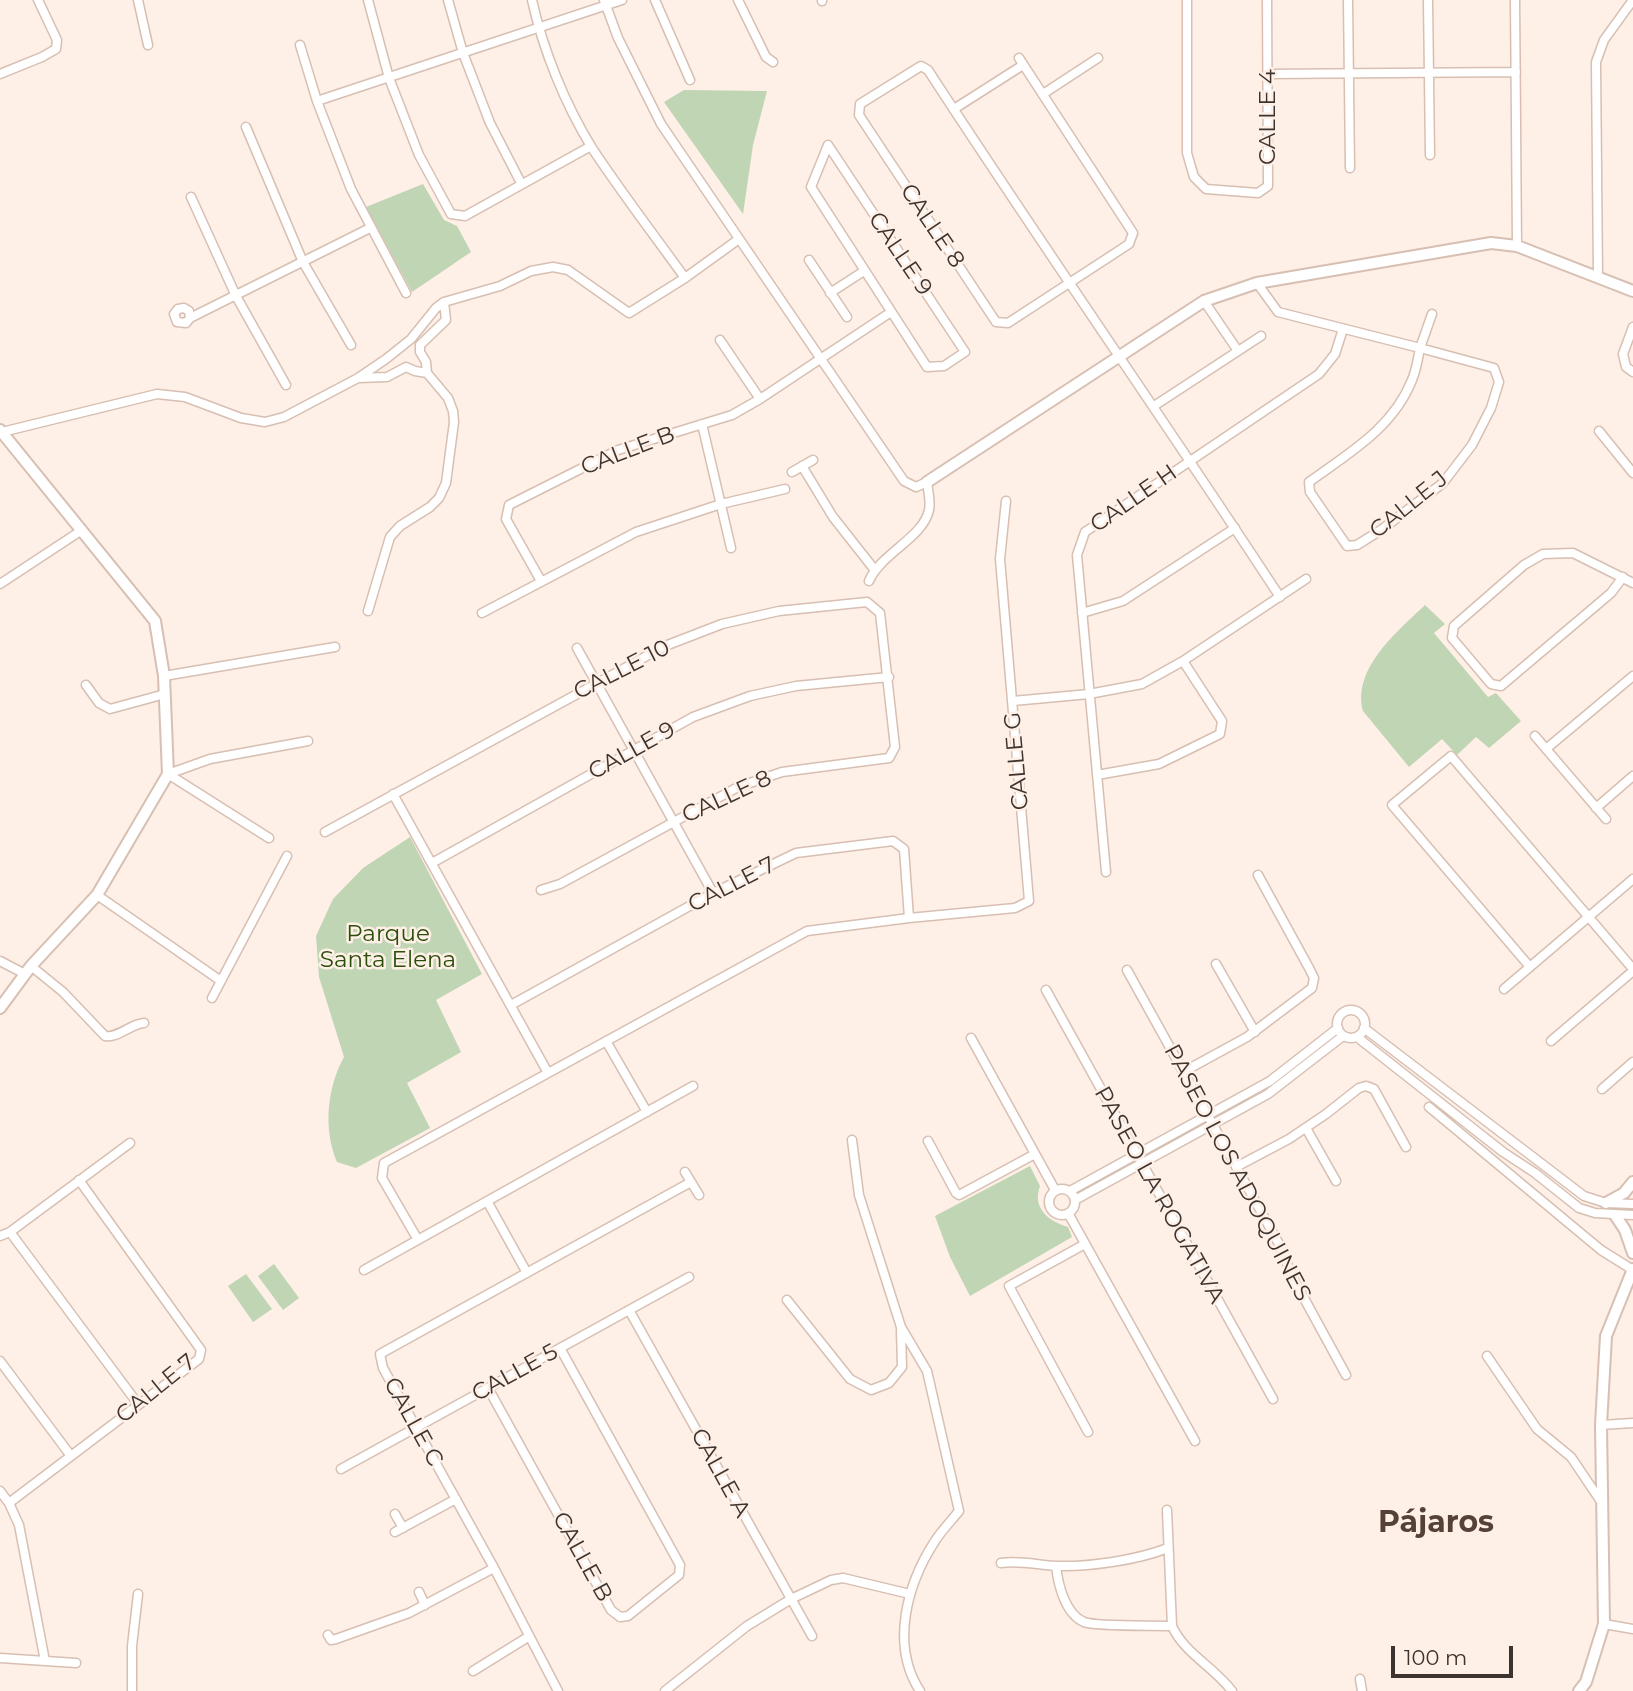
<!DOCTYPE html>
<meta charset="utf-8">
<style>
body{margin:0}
#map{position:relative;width:1633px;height:1691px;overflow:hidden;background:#feefe7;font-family:Montserrat,sans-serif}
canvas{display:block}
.scale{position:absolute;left:1391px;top:1646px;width:122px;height:32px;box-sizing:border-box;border:4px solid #3e342f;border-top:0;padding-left:9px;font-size:21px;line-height:24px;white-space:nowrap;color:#3e342f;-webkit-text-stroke:5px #feefe7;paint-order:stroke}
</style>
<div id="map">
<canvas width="1633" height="1691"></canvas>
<div class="scale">100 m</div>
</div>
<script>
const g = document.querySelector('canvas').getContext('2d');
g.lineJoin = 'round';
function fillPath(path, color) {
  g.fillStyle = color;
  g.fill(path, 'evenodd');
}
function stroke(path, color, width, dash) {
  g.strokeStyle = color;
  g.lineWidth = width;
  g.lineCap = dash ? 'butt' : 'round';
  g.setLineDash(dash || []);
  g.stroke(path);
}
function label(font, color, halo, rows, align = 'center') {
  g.font = font + ' Montserrat,sans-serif';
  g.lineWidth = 5;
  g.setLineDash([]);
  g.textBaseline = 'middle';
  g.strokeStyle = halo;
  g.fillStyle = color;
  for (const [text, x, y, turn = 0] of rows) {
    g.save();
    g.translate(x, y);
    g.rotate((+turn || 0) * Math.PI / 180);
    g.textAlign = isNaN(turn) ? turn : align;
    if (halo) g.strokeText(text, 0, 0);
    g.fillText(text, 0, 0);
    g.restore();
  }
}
fillPath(new Path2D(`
 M684 90 767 91 753 145 743 214 664 102Z
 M423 184 444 220 457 226 471 252 412 292 366 207Z
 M1425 605 1445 624 1434 633 1488 697 1496 693 1521 721 1489 748 1476 737 1457 755 1442 739 1409 767 1363 711C1352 668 1398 631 1425 605Z
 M410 837 482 974 436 1000 461 1052 407 1083 430 1128 356 1168 337 1162C323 1129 327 1088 344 1057L319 977 316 936 333 899 363 868Z
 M1030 1166 1040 1186C1032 1208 1048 1221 1068 1227L1072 1237 970 1296 950 1257 935 1216Z
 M274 1264 299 1298 283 1310 258 1276Z
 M246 1274 272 1309 253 1322 228 1286Z`), '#bfd5b3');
const minor = new Path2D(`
 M138 0 148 45
 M368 0 389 78 419 155 451 214 465 216 591 146
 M448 0 463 53 490 123 521 183
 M532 0C543 50 565 104 592 148 621 192 654 235 685 278
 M604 0 618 38 661 124 904 481 916 487 927 482C928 491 931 501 929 510 923 538 881 553 869 581
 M655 0 690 80
 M738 0 766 57 773 62
 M822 0V1
 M1187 0V153L1194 177 1206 189 1258 193 1268 186 1267 0
 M1348 0 1350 168
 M1428 0 1430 155
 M1515 0 1517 246
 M300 45 317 101 351 189 406 293
 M1019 58 1133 233 1129 244 1008 323 996 322 859 115 860 104 921 66 928 70C1043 247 1164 420 1280 597
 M0 74 42 57 56 49 57 40 38 0
 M1268 74 1516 72
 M1043 94 1098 58
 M317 101 622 0
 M954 109 1023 65
 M246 127 303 262 351 345
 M828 145 965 352 944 366 927 367 811 187Z
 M191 197 236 296 286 385
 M809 260 847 317
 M1598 277 1596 62 1604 40 1633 0
 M1257 283 1278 312 1420 348 1432 314
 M830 293 864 271
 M1204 301 1238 351
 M190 318 189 311 184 308 178 309 174 314 177 322 186 323 190 318 370 228
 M1633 327 1623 354 1626 367 1633 372
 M720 340 760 399
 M1420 348 1494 368 1499 382 1491 408 1472 445 1443 483 1381 530 1357 545 1347 546 1310 492 1309 482C1349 453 1393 428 1412 380 1416 371 1418 359 1420 348Z
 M358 378 387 377 406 367 415 371 427 373
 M1154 406 1261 336
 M702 424 731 548
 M1599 431 1633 473
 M2 432 157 394 185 397 241 418 265 422 284 417 358 378 386 359 411 339 436 308 444 302 500 286 531 271 553 267 568 270 629 313 685 278 739 239
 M802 466 833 517 874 569
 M792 472 813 460
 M1623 577 1611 593 1501 686 1491 684 1452 638 1454 626 1524 565 1543 554 1573 553 1633 583
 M541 581 506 519 509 505 618 450 732 415 760 399 891 312
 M0 584 82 530
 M368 611 390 537 400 526 430 507 439 498 446 483 454 422 453 411 448 398 427 373 426 362 420 352V345L446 320 444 302
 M482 613 636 532 721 504 785 489
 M1082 613 1123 601 1235 528
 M577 648 713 893
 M164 676 335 647
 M86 685 99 703 110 709 165 694
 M1013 701 1089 694 1142 684 1183 661 1306 579
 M1535 736 1606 819
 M1546 749 1633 676
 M168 774 210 759 308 741
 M168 774 269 838
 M1097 775 1159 764 1220 734 1222 721 1183 661
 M393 794 548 1073
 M1596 808 1633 776
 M325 832 665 646 722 624 779 611 867 602 880 613 895 747 889 758 782 772 738 787 560 884 541 890
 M432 863 693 717 750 696 796 686 889 677
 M1106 872 1077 555 1085 532 1319 374 1335 354 1343 329
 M97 895 221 981
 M0 961 25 974
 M1216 964 1255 1032
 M31 966 63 992 105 1036C119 1038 130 1024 144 1023
 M1530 967 1392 805 1451 756 1633 969
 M1127 970 1279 1244 1293 1278 1346 1375
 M1504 989 1633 879
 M1046 990 1273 1399
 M212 998 287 856
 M511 1005 713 893 796 853 893 841 904 849 909 918
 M1337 1024a14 14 0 1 1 28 0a14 14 0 1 1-28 0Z
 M1364 1028 1584 1196 1606 1203 1633 1204
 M1357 1037 1503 1152 1535 1173 1579 1208 1595 1213 1633 1215
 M971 1038 1055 1190
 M606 1041 647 1112
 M1551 1041 1633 971
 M1183 1072 1247 1037 1312 988 1314 978 1309 968 1258 875
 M1602 1089 1633 1062
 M1429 1107 1601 1250 1633 1270
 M1306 1128 1336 1181
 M852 1140 859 1195 901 1327 927 1371 959 1511C951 1521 942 1530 935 1541 907 1584 890 1645 920 1691
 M928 1141 956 1193 959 1195 1035 1154
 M1236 1167 1289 1139 1326 1114 1359 1088 1366 1086 1374 1089 1406 1147
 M685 1172 699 1195
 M1049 1202a13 13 0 1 1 26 0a13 13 0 1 1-26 0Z
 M1070 1191 1270 1081 1338 1028
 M1075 1200 1268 1094 1343 1036
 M487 1201 527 1273
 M1068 1213 1195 1441
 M10 1232 138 1404
 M0 1236 10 1232 130 1143
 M418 1240 382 1178 384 1163 807 931 909 918 1015 908 1029 901 1000 559 1006 501
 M1085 1244 1009 1286 1088 1432
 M364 1270 693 1086
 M787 1300 850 1379 871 1390 889 1383 902 1367 901 1330
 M629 1310 812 1636
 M1487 1356 1537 1429 1571 1457 1600 1500
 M0 1361 71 1456
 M488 1388 611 1610 620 1617 628 1616 679 1575 680 1565 560 1348
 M1601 1425 1633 1423
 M341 1469 689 1277
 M0 1491 9 1503 19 1525 45 1661
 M9 1503 199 1359 201 1350 79 1180
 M1167 1510 1172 1626C1184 1653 1214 1667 1232 1691
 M395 1514 403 1528
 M395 1532 456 1499
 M1001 1563C1019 1560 1038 1565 1056 1566 1090 1567 1137 1560 1168 1548
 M1056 1566C1058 1584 1065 1614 1084 1622 1097 1627 1155 1625 1172 1626
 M419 1592 425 1605
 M1604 1624 1633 1629
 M328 1635 331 1640 336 1639 409 1613 494 1568
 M0 1658 76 1663
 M473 1671 528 1637
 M1360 1679 1362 1691
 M132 1691V1646L138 1594
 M558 1691 494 1568 383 1368 380 1354 691 1182
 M665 1691 747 1626 791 1599 831 1580 843 1578 910 1594`);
const tertiary = new Path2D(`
 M0 430 155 621 164 676 168 774 97 895 31 966 0 1008
 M927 482 1204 301 1257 283 1491 243 1517 246 1633 291
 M1606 1203 1624 1193 1633 1182
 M1615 1215 1625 1230 1633 1253
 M1579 1691 1586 1682 1604 1624 1601 1425 1606 1336 1633 1269`);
stroke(minor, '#d7bfb2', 11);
stroke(tertiary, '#d7bfb2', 14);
stroke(minor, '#fff', 8);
stroke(tertiary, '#fff', 10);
label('23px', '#3e342f', '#feefe7', [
 ["CALLE 4",1268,117,-90],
 ["CALLE 8",932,226,56],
 ["CALLE 9",900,254,56],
 ["CALLE B",628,451,-21],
 ["CALLE H",1134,499,-35],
 ["CALLE J",1409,505,-39],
 ["CALLE 10",622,670,-27],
 ["CALLE 9",632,751,-29],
 ["CALLE G",1017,761,-95],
 ["CALLE 8",727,797,-25],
 ["CALLE 7",732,885,-27],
 ["PASEO LOS ADOQUINES",1237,1173,62],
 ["PASEO LA ROGATIVA",1159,1195,61],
 ["CALLE 5",515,1373,-29],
 ["CALLE 7",156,1389,-39],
 ["CALLE C",413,1422,61],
 ["CALLE A",720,1473,61],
 ["CALLE B",582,1557,61]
]);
label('23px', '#294e07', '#feefe7', [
 ["Parque",388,934],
 ["Santa Elena",388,960]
]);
label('bold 30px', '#554137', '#feefe7', [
 ["Pájaros",1436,1523]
]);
</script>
